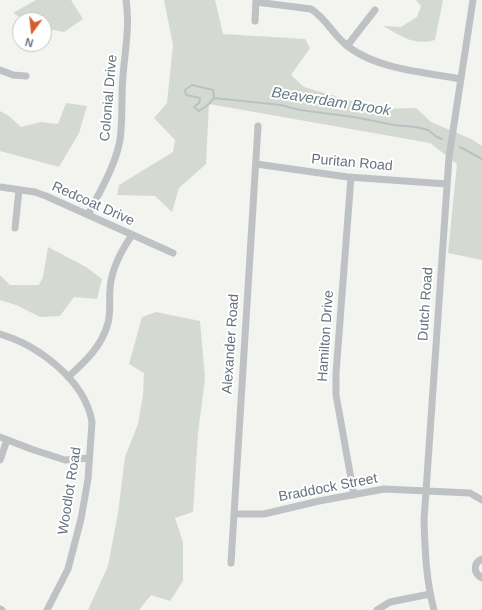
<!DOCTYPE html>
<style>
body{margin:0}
#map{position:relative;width:482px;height:610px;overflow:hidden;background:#f3f3f0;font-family:Helvetica,sans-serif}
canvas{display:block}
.north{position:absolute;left:12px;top:12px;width:40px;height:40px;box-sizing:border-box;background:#fff;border:1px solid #c1c7cb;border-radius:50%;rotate:195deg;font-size:11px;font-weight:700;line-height:16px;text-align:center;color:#65727e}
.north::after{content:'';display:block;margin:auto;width:14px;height:18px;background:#d35d30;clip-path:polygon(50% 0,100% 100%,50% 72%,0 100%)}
</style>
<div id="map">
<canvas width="482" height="610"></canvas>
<div class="north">N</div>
</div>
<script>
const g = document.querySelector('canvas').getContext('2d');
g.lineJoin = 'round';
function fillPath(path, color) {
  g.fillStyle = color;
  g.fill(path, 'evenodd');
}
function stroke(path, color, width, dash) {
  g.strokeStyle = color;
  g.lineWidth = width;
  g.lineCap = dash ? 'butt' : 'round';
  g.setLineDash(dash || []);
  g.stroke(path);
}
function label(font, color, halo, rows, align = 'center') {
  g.font = font + ' Helvetica,sans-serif';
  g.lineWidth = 4;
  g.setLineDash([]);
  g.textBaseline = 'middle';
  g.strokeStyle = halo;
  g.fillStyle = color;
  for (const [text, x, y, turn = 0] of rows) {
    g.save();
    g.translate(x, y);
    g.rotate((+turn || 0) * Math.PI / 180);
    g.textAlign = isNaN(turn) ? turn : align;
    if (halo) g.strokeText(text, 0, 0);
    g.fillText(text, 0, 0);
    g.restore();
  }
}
fillPath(new Path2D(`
 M36 0H71L83 19 64 32 44 28V20H24L13 13Z
 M164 0H215L223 34 305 39 310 48 291 75 304 87 379 109 416 108 431 122 471 139 482 146V260L448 253 457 164 430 143 209 104 206 164 179 188 172 212 155 196 117 195 119 185 173 152 175 140 154 118 167 103 173 45Z
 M416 0H443L435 40C414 46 401 36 383 26L401 27 417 17 421 6Z
 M66 103 87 106 79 133 59 167 0 151V111L9 116 21 127 41 122 58 124Z
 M48 247 86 267 102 279 97 299 74 297 60 316 40 317 16 305 0 300V275L10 285H39L43 277Z
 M156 312 200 321 205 379 198 433 193 512 175 518 183 542V581L170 601 151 595 139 610H88L108 566 118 513 125 457 138 424 143 395 144 373 129 364 142 317Z`), '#d4dad1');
stroke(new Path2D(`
 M192 85 213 90 214 98 209 104 199 111 194 107 199 103 200 98 186 95 185 90Z
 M214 98 281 105 300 110 354 117 394 125 416 127 428 130 437 137 442 139
 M460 147 482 159`), '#b8c2c6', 2);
stroke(new Path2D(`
 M256 2 311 9C327 19 334 37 350 48 381 70 424 72 461 79
 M255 21 256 0
 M347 46 375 10
 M0 70 13 75 26 76
 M256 164 348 177 447 184
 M351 177 336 373V395L354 495
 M0 187 35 192 46 196 173 253
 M88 215C100 191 115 167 120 140 123 119 121 97 123 76 125 50 130 26 126 0
 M15 228 19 190
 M0 334C38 345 85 380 92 422L88 479 81 519 68 569 47 610
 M68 377C85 362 102 346 108 323 111 312 109 300 110 289 111 269 121 251 132 235
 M0 437 31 449 65 460 89 458
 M0 460 7 440
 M234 514H264L319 501 384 489 470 493 482 500
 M482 559C473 563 473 573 482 578
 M231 563 258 126
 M0 609 2 610
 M377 610 390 602 430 594
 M434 610C426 580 425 551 424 520L449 157 473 0`), '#bfc2c5', 7);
label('14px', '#65727e', '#fff', [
 ["Colonial Drive",109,98,-85],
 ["Puritan Road",352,163,5],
 ["Redcoat Drive",93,204,24],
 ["Dutch Road",426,304,-86],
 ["Hamilton Drive",326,336,-86],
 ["Alexander Road",231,344,-86],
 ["Braddock Street",328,488,-11],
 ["Woodlot Road",70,491,-81]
]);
label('italic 15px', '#657a83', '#fff', [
 ["Beaverdam Brook",331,102,9]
]);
</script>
